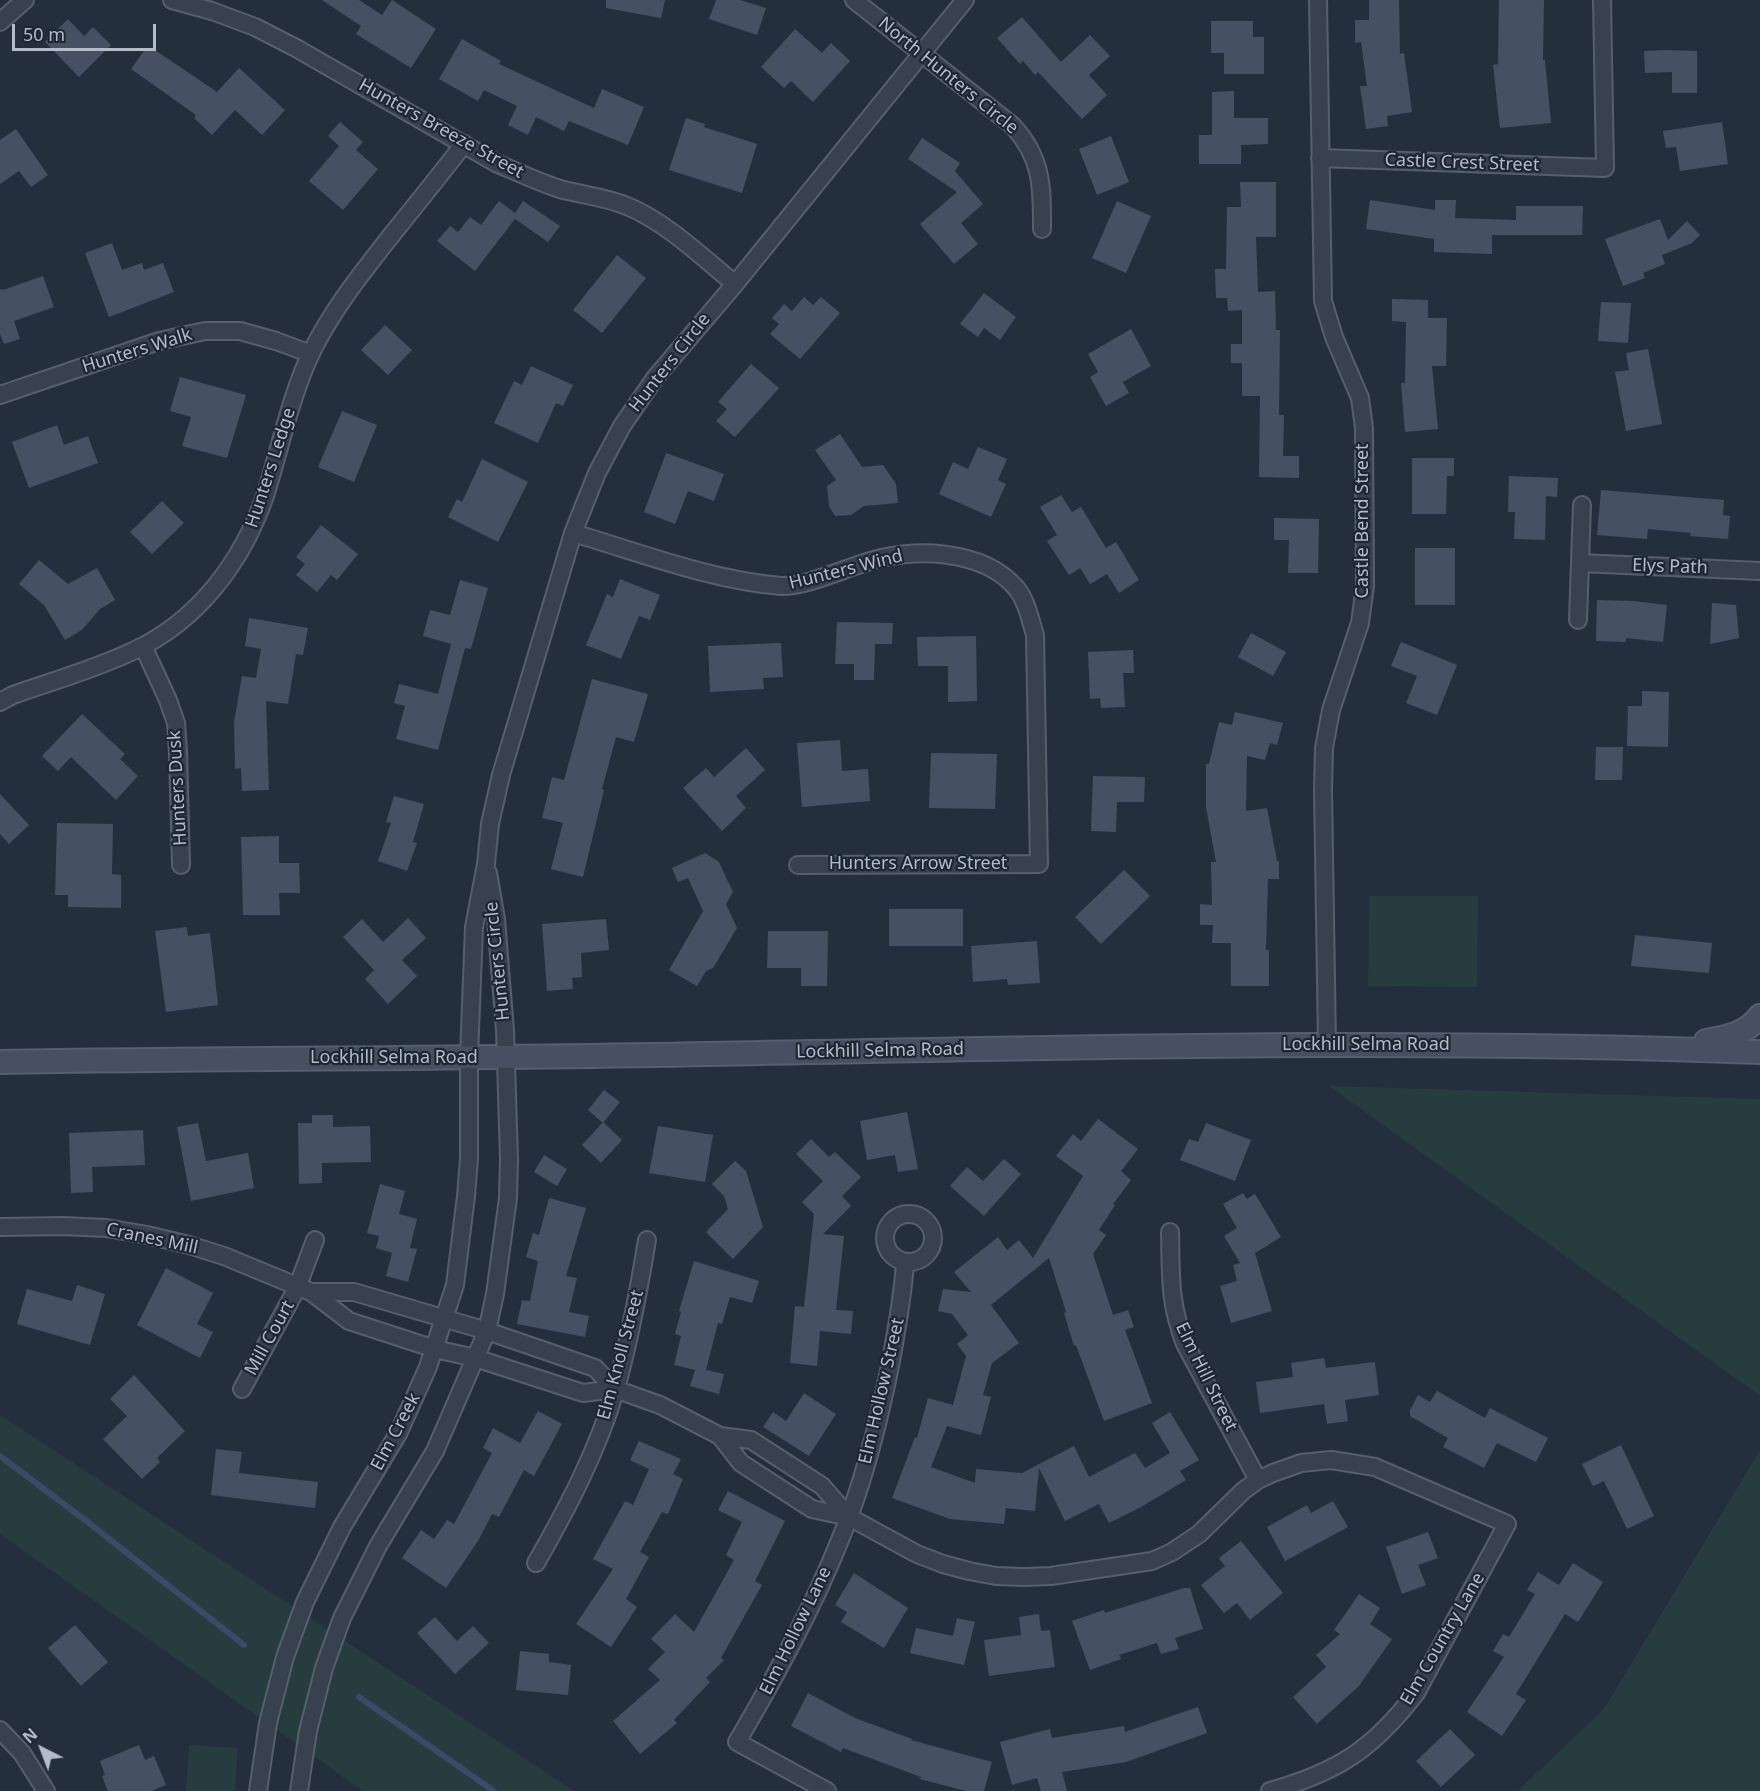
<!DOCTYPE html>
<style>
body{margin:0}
#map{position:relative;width:1760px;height:1791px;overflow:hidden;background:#242f3e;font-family:"Noto Sans",sans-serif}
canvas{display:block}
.north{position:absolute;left:12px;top:1719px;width:60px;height:60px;-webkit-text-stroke:4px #1d2633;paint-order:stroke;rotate:318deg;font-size:16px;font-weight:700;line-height:24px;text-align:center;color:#b4bcc9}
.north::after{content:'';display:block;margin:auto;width:21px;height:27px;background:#b4bcc9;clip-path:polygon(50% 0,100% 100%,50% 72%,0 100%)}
.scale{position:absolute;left:12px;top:24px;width:144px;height:27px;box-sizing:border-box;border:3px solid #b4bcc9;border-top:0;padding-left:8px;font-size:18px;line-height:21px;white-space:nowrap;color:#b4bcc9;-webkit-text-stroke:4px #1d2633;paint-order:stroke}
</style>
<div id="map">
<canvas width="1760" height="1791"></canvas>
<div class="north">N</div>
<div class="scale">50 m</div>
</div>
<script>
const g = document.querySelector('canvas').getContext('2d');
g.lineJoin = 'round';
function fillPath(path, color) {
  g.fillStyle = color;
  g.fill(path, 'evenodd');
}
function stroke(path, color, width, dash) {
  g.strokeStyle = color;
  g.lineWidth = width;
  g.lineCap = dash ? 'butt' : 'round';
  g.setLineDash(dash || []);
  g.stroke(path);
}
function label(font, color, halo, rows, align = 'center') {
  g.font = font + ' "Noto Sans",sans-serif';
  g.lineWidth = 4.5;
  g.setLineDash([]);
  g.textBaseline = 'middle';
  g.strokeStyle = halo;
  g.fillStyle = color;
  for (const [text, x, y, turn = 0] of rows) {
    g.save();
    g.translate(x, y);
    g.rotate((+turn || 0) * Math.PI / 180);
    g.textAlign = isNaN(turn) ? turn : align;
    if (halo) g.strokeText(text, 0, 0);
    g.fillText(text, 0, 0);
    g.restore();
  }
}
fillPath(new Path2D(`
 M1369 896H1478L1477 987 1368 986Z
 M1329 1086 1760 1099V1396Z
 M0 1415 574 1791H363L0 1534Z
 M1760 1450V1791H1518L1604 1709Z
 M189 1745 238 1748 235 1791H186Z`), '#263c3f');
stroke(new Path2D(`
 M0 1456 85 1520 244 1645
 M359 1697 494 1791`), '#394c67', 6);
fillPath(new Path2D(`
 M322 0H359L382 15 392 0 436 29 411 68 356 34 361 26Z
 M606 0H665L661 18 606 8Z
 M716 0H740L766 8 757 35 709 19Z
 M1369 0H1399L1400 54 1404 53 1412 112 1387 116 1388 126 1366 129 1360 86H1367L1361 42 1355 43V20H1369Z
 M1499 0H1544L1543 60H1545L1551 123 1500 128 1493 65 1498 64Z
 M1022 17 1061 62 1090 35 1110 56 1089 75 1107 95 1082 119 1038 72 1035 75 1023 61 1020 64 997 38Z
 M68 19 84 36 93 27 111 45 79 77 45 42Z
 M1211 21H1253V37H1264V74H1224V53H1211Z
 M795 29 822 53 831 43 850 61 813 102 791 81 784 88 761 67Z
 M462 39 501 61 499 64 594 108 602 89 644 107 628 145 569 121 564 131 536 117 528 135 508 125 517 106 484 90 478 101 439 79Z
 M146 48H152L217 92 239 68 285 110 262 135 235 110 212 135 194 118 196 115 131 69Z
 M1666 50 1697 51V93H1672V72L1645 73 1644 51Z
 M1234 91V118H1268V144L1241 145V164H1199V135H1212V92Z
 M686 118 705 124 704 127 757 144 742 193 669 170Z
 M340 122 363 142 356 150 378 169 343 210 309 181 339 146 328 136Z
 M1722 122 1728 164 1680 171 1676 147 1666 148 1663 131Z
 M16 129 48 175 31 187 19 171 0 184V140Z
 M1111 136 1129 182 1097 195 1079 149Z
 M922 138 960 163 955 171 983 204 961 223 978 244 954 264 920 224 957 192 908 159Z
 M1240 182H1276V237H1256L1258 292 1275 291 1276 330H1280L1279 415H1284L1283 456H1299V478L1259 477 1260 396H1242V363H1231V344H1242V310L1228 311 1227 298H1216L1215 269H1226L1227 207H1241Z
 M1370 200 1435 210V200H1456L1455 218 1516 220V206H1583L1582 235H1492V254L1434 252V239L1366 229Z
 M499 201 515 213 523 201 560 226 548 242 515 219 475 271 437 241 450 226 458 232 470 217 481 225Z
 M1117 201 1151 216 1126 273 1092 258Z
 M1660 219 1668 240 1687 221 1700 235 1692 243 1662 255 1665 264 1643 273 1645 278 1623 286 1605 239Z
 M112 243 122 270 142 263 144 270 163 263 174 292 109 317 85 253Z
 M617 255 646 278 602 333 573 310Z
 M43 276 54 307 14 321 20 339 4 344 0 334V289L3 290Z
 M984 293 1016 317 1000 340 984 328 978 337 960 324Z
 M804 297 813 305 821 297 840 313 800 359 770 334 779 324 772 318 784 304 792 311Z
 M1392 299 1428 300V318H1447L1446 366H1432L1438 429 1405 432 1401 383H1405L1406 322 1392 321Z
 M1601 302 1631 303 1628 343 1598 341Z
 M385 325 412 350 388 375 361 350Z
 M1131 329 1151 366 1123 382 1129 393 1106 406 1090 377 1098 372 1088 354Z
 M1648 349 1662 424 1626 431 1615 372 1629 370 1626 353Z
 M751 364 779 388 735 437 716 421 727 409 718 402Z
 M531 366 573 385 563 406 556 403 538 443 494 423 514 381 522 385Z
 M180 377 246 395 227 458 182 446 191 417 170 411Z
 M342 411 377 425 354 482 318 467Z
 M57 425 64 445 88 436 98 463 29 488 12 442Z
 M840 434 862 467 883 465 896 484 898 503 864 506 851 515 835 516 829 506 827 486 836 480 815 450Z
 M978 447 1007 459 998 480 1006 484 991 517 939 494 953 462 968 469Z
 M666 453 724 474 714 501 688 491 675 524 644 512Z
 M1412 458H1454V476H1447L1446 514H1412Z
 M482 459 528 482 498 542 448 517 457 499 462 502Z
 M1509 476 1558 478 1557 497 1546 496 1545 540 1514 539 1515 512H1508Z
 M1601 490 1724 500 1723 515 1730 516 1728 539 1690 536 1691 533 1648 529 1647 539 1597 535Z
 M1061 495 1072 512 1081 507 1106 548 1116 542 1139 580 1119 593 1107 574 1090 584 1080 568 1069 575 1047 541 1057 535 1040 507Z
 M162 501 184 523 152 554 130 532Z
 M1274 518 1319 519 1318 573H1288L1289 540H1274Z
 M321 525 358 554 337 580 331 575 317 592 296 575 305 564 296 557Z
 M1415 548H1455V605H1415Z
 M39 560 68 584 97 568 115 600 100 609 82 630 65 640 44 605 19 584Z
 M620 579 660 595 650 620 639 616 621 659 586 645 607 594 613 597Z
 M460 580 488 588 471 649 465 648 438 750 396 739 405 706 394 703 399 684 438 694 451 644 423 636 430 610 450 615Z
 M1597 600 1633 601 1667 605 1663 642 1626 638V642L1596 641Z
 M1712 603 1736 605 1739 638 1710 644Z
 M249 618 308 628 303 655 296 654 288 704 266 701 269 790 242 791 241 768 235 769 234 722 242 676 256 678 261 649 245 646Z
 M837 622 893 623 892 644H875L874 680H854V664H835Z
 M1251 633 1286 652 1273 676 1238 657Z
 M976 636 977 701 948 702V666H918L917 637Z
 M1401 642 1457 665 1437 715 1406 703 1417 676 1391 666Z
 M781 643 783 677 763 678 764 689 710 692 708 646Z
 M1133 650 1134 673H1123L1125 707 1101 708 1100 698 1090 699 1088 652Z
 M592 679 648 694 634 742 616 737 602 789 604 790 583 877 551 869 563 823 542 818 552 777 564 780Z
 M1642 691 1669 692 1668 747 1627 746 1628 706H1642Z
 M1235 712 1283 723 1277 745 1270 743 1265 760 1247 756 1246 811 1267 808 1277 861H1279V879H1268L1266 950H1269V986H1231V943H1212L1213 925H1200V904L1212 905 1211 862H1216L1206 807V764H1209L1219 722 1232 725Z
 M82 714 125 754 120 759 138 776 116 800 71 757 58 771 42 756Z
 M840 740 842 771 868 769 870 801 802 807 797 743Z
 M1596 747H1623L1622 780H1595Z
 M746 748 765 770 736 796 746 808 722 831 683 788 706 768 714 777Z
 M931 753 997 754 995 809 929 808Z
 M1093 776 1145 777 1144 802H1117L1116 832 1091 831Z
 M0 794 29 825 9 844 0 834Z
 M394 796 424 804 413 842 417 843 407 871 378 861 391 823 386 822Z
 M57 823 113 824 112 874 121 875V908L68 907V895H55Z
 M279 836V863H299L300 893H279L280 915H243L241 837Z
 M705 853 719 862 733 892 726 904 737 928 713 968 706 971 697 986 669 970 703 911 688 878 678 882 672 868Z
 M1124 870 1150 896 1101 944 1075 917Z
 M889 909H963V946H889Z
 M408 918 426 938 402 960 417 976 388 1004 365 979 374 970 343 937 362 919 383 942Z
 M606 919 609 950 581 953 582 977 572 978 573 989 547 991 542 924Z
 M187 927 188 936 210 933 218 1005 166 1012 155 931Z
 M768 931H828L827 986H801V968H767Z
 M1635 935 1712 943 1709 973 1631 966Z
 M1037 941 1040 983 1008 985 1007 979 973 982 971 946Z
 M604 1090 620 1102 603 1123 588 1110Z
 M907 1112 918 1169 898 1172 895 1155 867 1160 860 1121Z
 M312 1115H333V1127L370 1126 371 1162 322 1163V1183L299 1184 298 1123H312Z
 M1098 1119 1138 1149 1121 1171 1131 1180 1113 1204 1115 1205 1099 1230 1106 1235 1093 1254 1113 1315 1128 1310 1134 1327 1125 1330 1152 1403 1104 1421 1076 1345 1074 1346 1064 1313 1066 1312 1049 1258 991 1305 1019 1343 992 1363 983 1395 991 1397 981 1435 947 1426 931 1467 975 1483 976 1469 1022 1473 1074 1446 1089 1477 1135 1453 1145 1468 1170 1453 1152 1423 1170 1412 1199 1460 1180 1471 1186 1480 1141 1507 1109 1523 1099 1504 1065 1521 1039 1468 1035 1511 1006 1508 1004 1524 950 1519 892 1498 915 1437 917 1438 928 1398 953 1405 966 1356 957 1344 968 1335 952 1314 938 1311 943 1289 971 1292 954 1272 998 1237 1007 1250 1019 1240 1033 1258 1083 1176 1056 1156 1073 1134 1081 1141Z
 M603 1122 622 1140 601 1163 582 1145Z
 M198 1123 206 1161 248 1153 254 1188 191 1201 177 1127Z
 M1206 1123 1251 1140 1235 1181 1180 1160 1189 1139 1198 1142Z
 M658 1126 713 1135 705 1182 649 1173Z
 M143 1130 145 1165 92 1167 93 1192 71 1193 69 1133Z
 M811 1139 829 1157 835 1152 861 1177 842 1196 851 1206 823 1234 844 1236 836 1310 853 1311 851 1334 820 1331 817 1366 790 1363 795 1306 804 1307 814 1214 802 1202 823 1181 796 1154Z
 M544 1155 567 1169 557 1186 534 1172Z
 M1004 1159 1021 1174 984 1216 950 1186 967 1167 983 1181Z
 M735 1161 746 1171 763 1227 733 1259 706 1232 728 1209 724 1196 712 1184Z
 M380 1184 405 1191 399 1214 417 1219 410 1248 417 1249 408 1282 386 1276 392 1253 376 1248 379 1236 367 1233Z
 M1243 1193 1247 1199 1255 1194 1281 1237 1255 1253 1272 1311 1231 1323 1220 1286 1237 1281 1233 1265 1240 1263 1224 1236 1237 1228 1223 1204Z
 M549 1198 586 1208 566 1276 577 1278 569 1312 589 1316 585 1337 517 1324 522 1300 530 1301 538 1261 526 1257 533 1233 539 1235Z
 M694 1261 759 1281 752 1303 730 1297 722 1324 718 1323 706 1370 724 1374 719 1394 690 1386 695 1370 674 1365 681 1336 675 1334 681 1312 679 1311Z
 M166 1268 213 1293 197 1324 213 1332 200 1358 137 1325Z
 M77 1285 105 1294 90 1345 17 1324 27 1289 72 1301Z
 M1324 1358 1326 1368 1375 1362 1379 1395 1345 1400 1348 1421 1327 1424 1324 1404 1260 1413 1256 1382 1293 1377 1291 1363Z
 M134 1375 185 1431 157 1458 160 1462 142 1479 103 1439 127 1416 110 1399Z
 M1437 1391 1485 1418 1490 1408 1548 1438 1536 1462 1497 1443 1484 1468 1443 1447 1448 1438 1410 1416V1410L1418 1395 1430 1402Z
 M804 1393 836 1414 809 1456 763 1427 773 1412 786 1421Z
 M538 1411 562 1424 534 1476 524 1470 499 1517 492 1514 478 1541 446 1588 402 1558 421 1530 434 1539 447 1520 454 1524 492 1453 483 1448 493 1428 520 1443Z
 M639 1441 681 1459 673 1474 683 1479 668 1514 662 1512 640 1552 649 1557 626 1599 637 1607 611 1647 576 1624 613 1569 593 1559 625 1501 633 1505 649 1469 630 1460Z
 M1621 1445 1654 1516 1627 1529 1604 1481 1593 1486 1582 1464Z
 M216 1449 242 1452 239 1473 318 1482 315 1508 211 1495Z
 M728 1491 785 1521 755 1581 762 1585 721 1658 724 1660 706 1678 710 1682 674 1720 677 1723 640 1754 613 1721 660 1680 648 1669 665 1652 651 1639 675 1614 694 1632 734 1560 726 1555 742 1522 718 1510Z
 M1333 1501 1348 1527 1285 1561 1267 1527 1307 1505 1311 1513Z
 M1428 1532 1438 1558 1418 1565 1426 1585 1402 1594 1386 1547Z
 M1241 1541 1283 1593 1250 1620 1237 1603 1224 1613 1201 1585 1225 1566 1219 1558Z
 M1573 1563 1603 1582 1578 1622 1565 1614 1516 1694 1526 1700 1502 1736 1467 1712 1504 1657 1493 1651 1503 1634 1509 1637 1535 1594 1527 1590 1538 1572 1559 1585Z
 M854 1573 908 1608 884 1648 841 1622 847 1612 835 1605Z
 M1184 1588H1190L1203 1629 1175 1638 1179 1649 1161 1654 1157 1643 1119 1655 1121 1659 1090 1670 1072 1621 1104 1610 1105 1613Z
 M1359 1594 1380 1608 1370 1624 1392 1639 1359 1686 1317 1724 1293 1697 1326 1667 1316 1655 1340 1634 1334 1630Z
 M1039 1614 1041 1631 1050 1630 1055 1667 989 1676 984 1640 1021 1635 1019 1617Z
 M435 1617 457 1641 473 1626 489 1643 455 1674 417 1633Z
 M957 1618 975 1622 964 1665 910 1653 916 1628 953 1636Z
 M75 1625 108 1662 81 1686 48 1648Z
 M520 1651 549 1654V1662L571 1665 568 1695 516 1690Z
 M808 1693 855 1718 912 1739 911 1740 992 1762 984 1791H966L920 1779 921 1777 843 1748 841 1752 791 1726Z
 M1198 1707 1207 1733 1126 1762 1062 1772 1067 1791H1041L1037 1778 1012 1785 1000 1742 1050 1729 1052 1738 1124 1726 1125 1732Z
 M1450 1729 1475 1755 1441 1787 1416 1761Z
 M139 1745 145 1760 154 1756 166 1785 151 1791H108L102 1776 105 1775 100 1761Z`), '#455162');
const minor = new Path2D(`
 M172 0 212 11 255 27 296 48 496 163C517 172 538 182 560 189 582 195 605 197 627 206 666 222 702 257 735 284
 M854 0 1012 125C1043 158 1042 188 1042 229
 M1318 0 1323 301 1334 337 1360 398 1364 428 1365 586 1360 623 1331 710 1324 748 1323 790 1327 1044
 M0 22 25 0
 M1320 158 1605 168 1602 0
 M0 395 159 341 205 331H240L276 341 311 354
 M573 533C641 553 710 580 781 586 804 587 841 570 864 563 910 547 983 548 1017 589 1027 602 1030 619 1035 635L1039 864 798 865
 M1580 563 1760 571
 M1578 620 1582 505
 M143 646 168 700 176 723 178 752 181 865
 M0 702 13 695C53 681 95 669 133 651 198 621 242 562 265 496 280 449 290 398 311 353 332 310 361 274 390 237 415 206 440 175 464 144
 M885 1238a24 24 0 1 1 48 0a24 24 0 1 1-48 0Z
 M0 1227 63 1226 106 1228 147 1235 189 1245 224 1256 311 1292 349 1321 435 1349 475 1358 583 1393 615 1389
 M1170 1232C1171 1275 1169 1303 1185 1344L1258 1480
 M311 1292H354L487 1331 595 1368 615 1389 660 1405 720 1436 751 1440 822 1486 849 1517
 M242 1389 297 1288 315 1240
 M720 1436 741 1463 812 1509 849 1517 917 1554 943 1564 969 1571 996 1576 1024 1577 1051 1576 1152 1561 1172 1552 1199 1534 1243 1491 1258 1480 1273 1473 1301 1463 1331 1460 1375 1467 1507 1524 1416 1693C1373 1749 1338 1772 1270 1791
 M536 1563C568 1507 598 1450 616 1388 630 1339 639 1289 647 1240
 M0 1730 22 1753 46 1791
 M258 1791 268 1723 285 1657 305 1602 342 1527 399 1432 428 1367 455 1285 466 1196 469 1159V1057L474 927 486 864 490 824 501 775 573 533 597 473 622 426 655 378 735 284 965 0
 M299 1791 308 1731 324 1668 342 1618 378 1546 435 1451 487 1331 495 1294 508 1198 509 1159 505 1030 496 919 488 873
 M827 1791 737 1742C775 1677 812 1610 840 1540 864 1482 879 1422 891 1361 897 1328 903 1296 905 1262`);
const secondary = new Path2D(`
 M1706 1041C1728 1037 1746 1034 1760 1016
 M0 1062C236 1058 472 1059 708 1054 1058 1048 1409 1038 1760 1052`);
stroke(minor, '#565f6c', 20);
stroke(secondary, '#565f6c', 26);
stroke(minor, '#38414e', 16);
stroke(secondary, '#465061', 22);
label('18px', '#b4bcc9', '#1d2633', [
 ["North Hunters Circle",948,76,39],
 ["Hunters Breeze Street",441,129,29],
 ["Castle Crest Street",1462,163,2],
 ["Hunters Walk",137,351,-17],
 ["Hunters Circle",670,363,-52],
 ["Hunters Ledge",271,468,-72],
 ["Castle Bend Street",1363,521,-90],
 ["Elys Path",1670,567,2],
 ["Hunters Wind",846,570,-14],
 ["Hunters Dusk",178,788,-93],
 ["Hunters Arrow Street",918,864],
 ["Hunters Circle",498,961,-96],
 ["Lockhill Selma Road",1366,1045],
 ["Lockhill Selma Road",880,1051,-1],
 ["Lockhill Selma Road",394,1058],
 ["Cranes Mill",152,1239,12],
 ["Mill Court",270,1338,-61],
 ["Elm Knoll Street",621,1355,-75],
 ["Elm Hill Street",1206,1377,64],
 ["Elm Hollow Street",882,1391,-77],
 ["Elm Creek",396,1432,-62],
 ["Elm Hollow Lane",796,1631,-64],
 ["Elm Country Lane",1443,1639,-60]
]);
</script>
